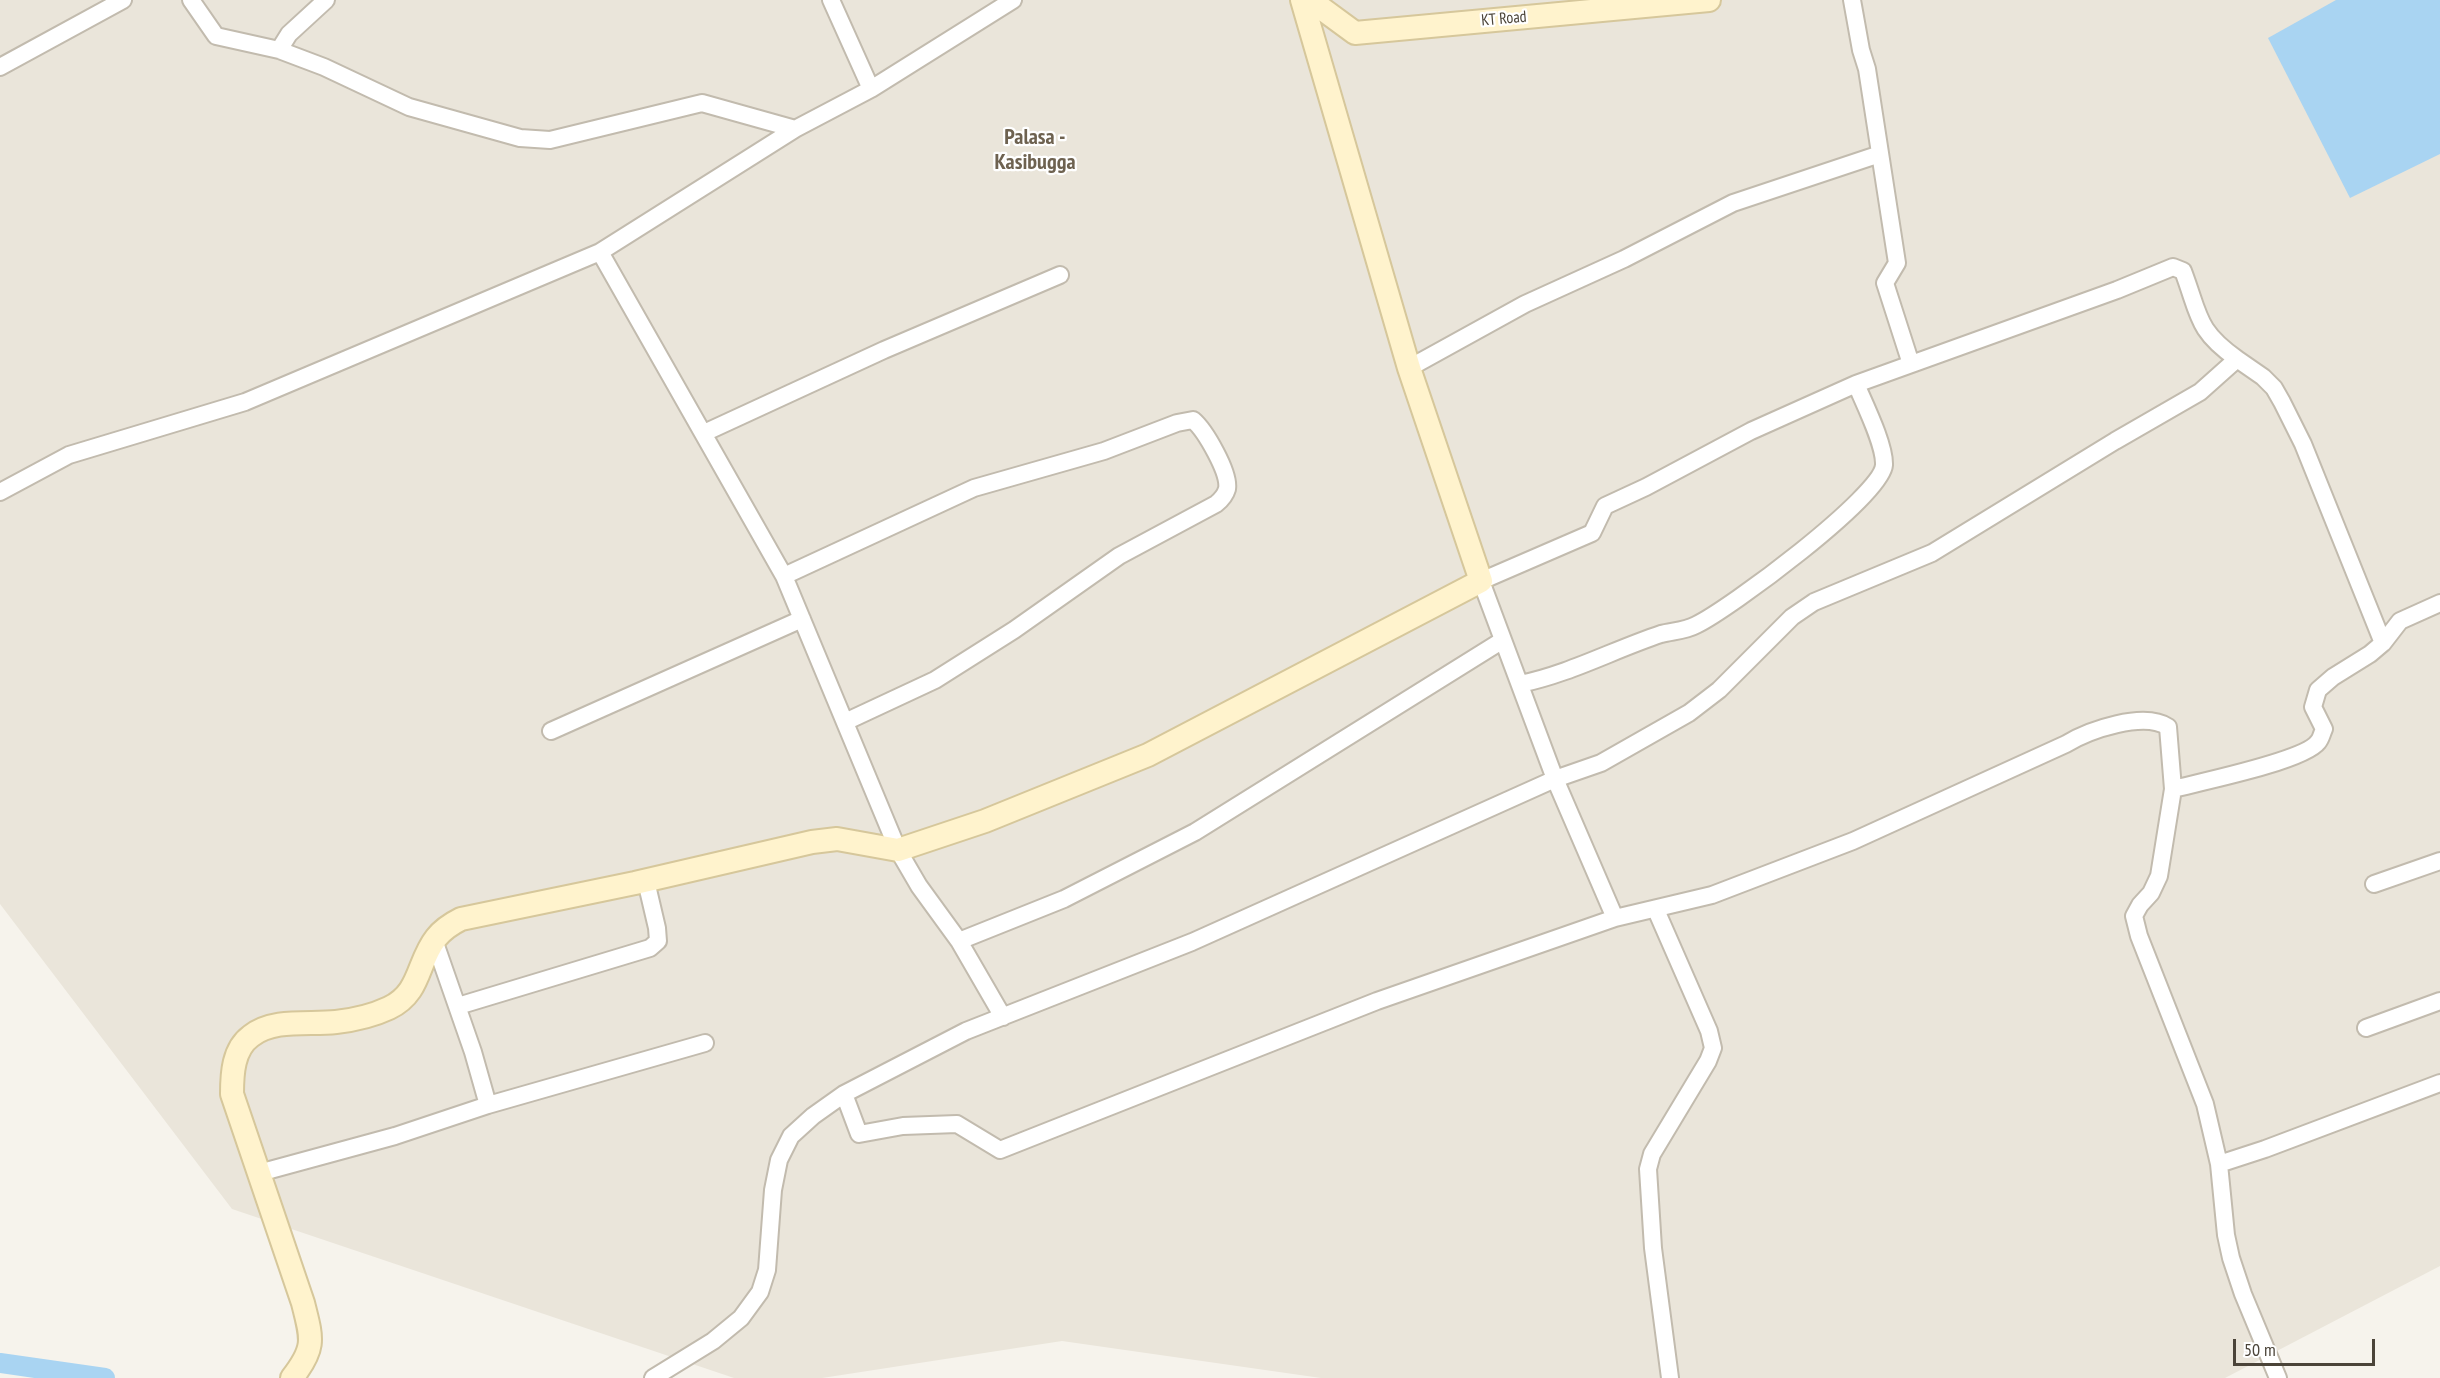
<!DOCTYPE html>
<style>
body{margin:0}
#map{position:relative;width:2440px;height:1378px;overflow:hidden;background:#f6f3ec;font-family:"PT Sans Narrow",sans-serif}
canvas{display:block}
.scale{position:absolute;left:2233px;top:1339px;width:142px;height:27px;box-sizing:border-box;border:3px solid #4b4439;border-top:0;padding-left:8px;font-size:18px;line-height:21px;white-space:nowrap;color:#4b4439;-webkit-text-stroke:4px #fff;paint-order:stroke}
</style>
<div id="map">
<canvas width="2440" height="1378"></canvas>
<div class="scale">50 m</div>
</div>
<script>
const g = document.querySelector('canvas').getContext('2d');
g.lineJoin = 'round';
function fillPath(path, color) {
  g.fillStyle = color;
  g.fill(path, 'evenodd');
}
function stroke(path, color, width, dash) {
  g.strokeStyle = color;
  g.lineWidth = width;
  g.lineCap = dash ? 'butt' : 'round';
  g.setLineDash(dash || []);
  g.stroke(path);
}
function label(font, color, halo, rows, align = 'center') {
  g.font = font + ' "PT Sans Narrow",sans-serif';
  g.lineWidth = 4.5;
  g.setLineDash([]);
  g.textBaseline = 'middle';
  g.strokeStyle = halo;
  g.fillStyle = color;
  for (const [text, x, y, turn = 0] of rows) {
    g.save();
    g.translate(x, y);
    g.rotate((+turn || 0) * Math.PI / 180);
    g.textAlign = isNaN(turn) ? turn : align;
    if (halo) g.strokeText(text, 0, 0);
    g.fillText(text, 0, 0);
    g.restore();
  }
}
fillPath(new Path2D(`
 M0 0H2440V1266L2225 1378H1321L1062 1341 822 1378H734L232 1209 0 904Z`), '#eae5da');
fillPath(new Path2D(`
 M2336 0H2440V154L2350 198 2268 38Z`), '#a9d4f2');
stroke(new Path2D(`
 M0 1363 105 1378`), '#a9d4f2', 20);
const minor = new Path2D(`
 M191 0 216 36 279 50 324 67 409 107 520 138 550 140 702 103 795 129
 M831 0 871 89
 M1852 0 1861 50 1867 69 1897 263 1885 283 1911 364
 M279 50 289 34 326 0
 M0 67 123 0
 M600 252 784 576 898 850 919 886 959 941 1003 1017
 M2237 359 2263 377 2274 388 2282 402 2303 444 2383 643
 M1409 368 1525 304 1624 259 1733 203 1880 154
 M704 433 884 350 1060 275
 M0 492 69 455 245 402 600 252 795 129 871 89 1013 0
 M784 576 974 488 1104 451 1177 423 1193 420C1205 430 1230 473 1227 489 1225 496 1221 500 1216 504L1119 556 1014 630 935 680 845 722
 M1520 684C1569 674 1613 650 1661 634 1672 631 1685 631 1696 625 1728 610 1882 496 1884 465 1885 445 1864 403 1856 384
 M551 731 802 619
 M2173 789C2200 782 2304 761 2318 742 2321 739 2322 733 2324 729L2313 707 2318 690 2333 677 2370 654 2383 643 2400 621 2440 603
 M2374 884 2440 861
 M1656 910 1709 1031 1713 1048 1708 1061 1652 1154 1648 1169 1653 1248 1670 1378
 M434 940 473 1052 488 1105
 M959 941 1064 899 1195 832 1503 640
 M458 1006 650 948 658 941 657 928 646 881
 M2366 1028 2440 1001
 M844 1094 859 1134 903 1126 957 1124 1000 1150 1377 1001 1615 918 1712 895 1853 841 2066 744C2089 730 2144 711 2168 727L2173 789 2159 876 2151 893 2140 905 2134 916 2139 936 2205 1104 2219 1164 2226 1235 2231 1258 2243 1294 2278 1378
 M2219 1164 2265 1149 2440 1083
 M259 1173 395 1136 488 1105 705 1043
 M653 1378 713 1341 741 1318 760 1292 767 1270 773 1190 779 1160 791 1136 813 1116 844 1094 966 1031 1192 942 1555 779 1601 763 1689 713 1719 690 1792 617 1814 602 1932 553 2115 441 2200 392 2237 359C2196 330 2200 316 2183 271L2173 267 2117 290 1856 384 1751 431 1646 487 1605 506 1592 533 1481 581 1555 779 1615 918`);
const secondary = new Path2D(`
 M1310 0 1355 33 1709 0
 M292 1378C316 1347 312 1339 303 1303L232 1094C232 1074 233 1049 251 1036 274 1018 309 1025 336 1022 354 1020 372 1016 389 1008 421 993 417 962 436 938 443 929 451 924 461 919L635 883 812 842 837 839 898 850 985 821 1148 755 1481 581 1409 368 1302 0`);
stroke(minor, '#c2bbae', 20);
stroke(secondary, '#d6c79b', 26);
stroke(minor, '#fff', 16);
stroke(secondary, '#fff3cd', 22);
label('16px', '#4b4439', '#fff', [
 ["KT Road",1504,19,-5]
]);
label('bold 22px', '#6e6250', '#fff', [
 ["Palasa -",1035,138],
 ["Kasibugga",1035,163]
]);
</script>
